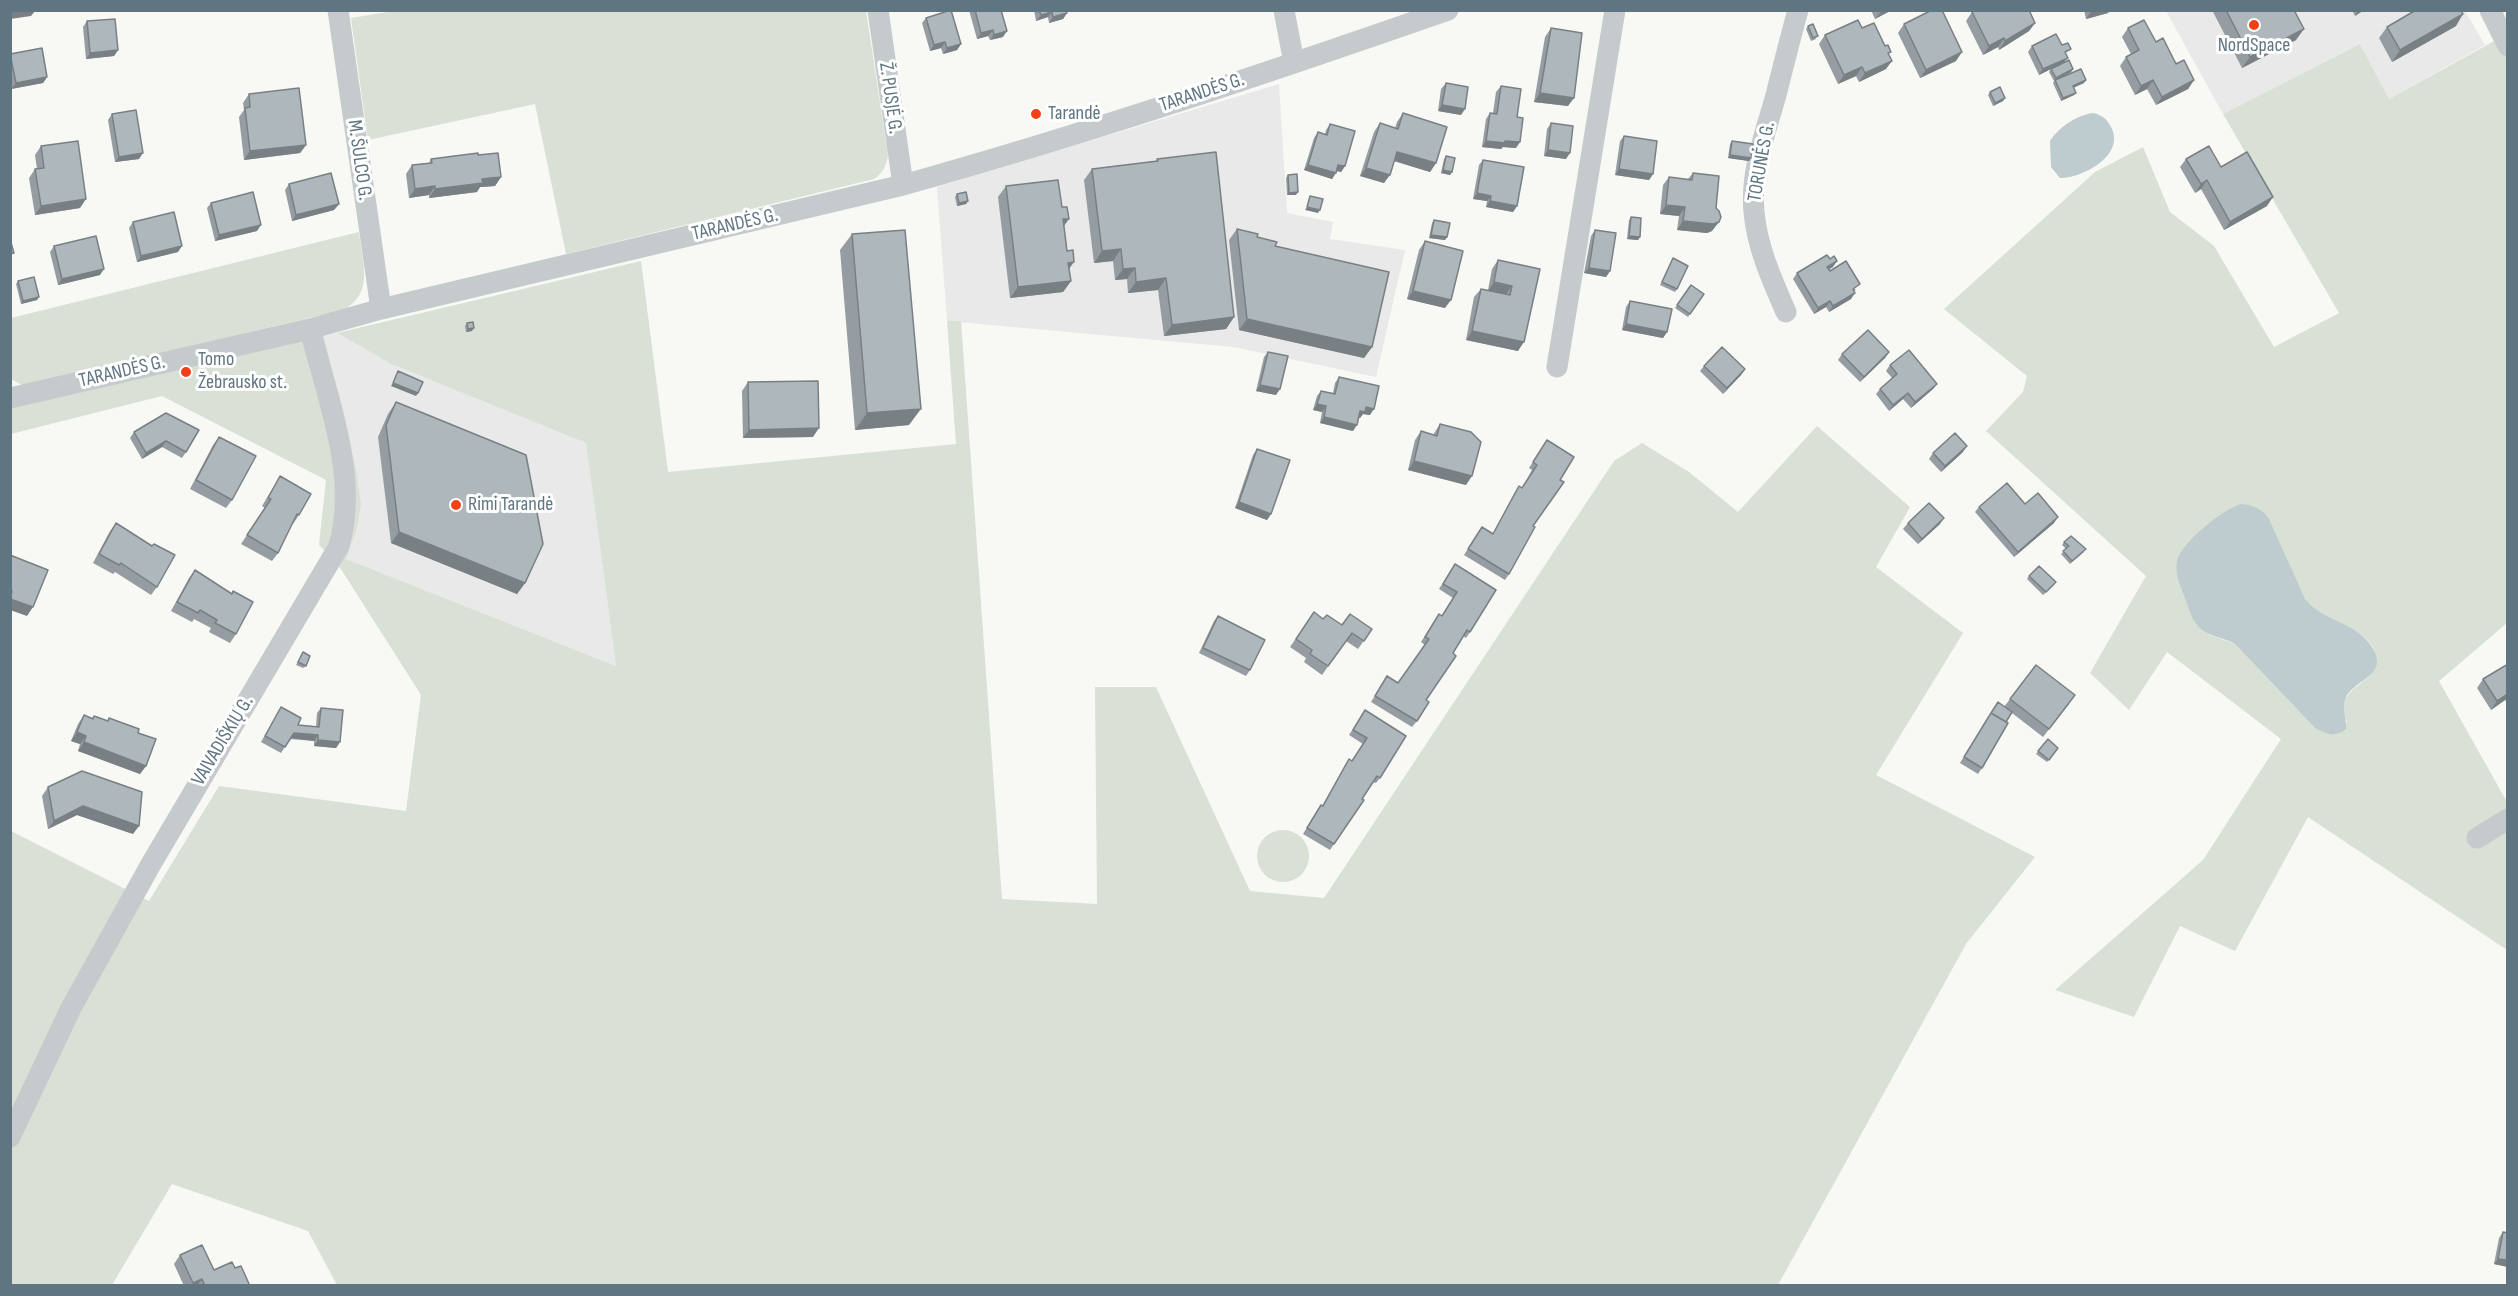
<!DOCTYPE html>
<meta charset="utf-8">
<style>
body{margin:0}
#map{position:relative;width:2518px;height:1296px;overflow:hidden;background:#f8f8f4;font-family:"Sofia Sans Condensed",sans-serif}
canvas{display:block}
.frame{position:absolute;inset:0;border:12px solid #607582;pointer-events:none}
</style>
<div id="map">
<canvas width="2518" height="1296"></canvas>
<div class="frame"></div>
</div>
<script>
const g = document.querySelector('canvas').getContext('2d');
g.lineJoin = 'round';
function fillPath(path, color) {
  g.fillStyle = color;
  g.fill(path, 'evenodd');
}
function stroke(path, color, width, dash) {
  g.strokeStyle = color;
  g.lineWidth = width;
  g.lineCap = dash ? 'butt' : 'round';
  g.setLineDash(dash || []);
  g.stroke(path);
}
function label(font, color, halo, rows, align = 'center') {
  g.font = font + ' "Sofia Sans Condensed",sans-serif';
  g.lineWidth = 6;
  g.setLineDash([]);
  g.textBaseline = 'middle';
  g.strokeStyle = halo;
  g.fillStyle = color;
  for (const [text, x, y, turn = 0] of rows) {
    g.save();
    g.translate(x, y);
    g.rotate((+turn || 0) * Math.PI / 180);
    g.textAlign = isNaN(turn) ? turn : align;
    if (halo) g.strokeText(text, 0, 0);
    g.fillText(text, 0, 0);
    g.restore();
  }
}
fillPath(new Path2D(`
 M2166 11H2465L2485 45 2389 99 2360 44 2223 114Z
 M1279 84 1287 213 1333 222 1330 239 1405 250 1376 377 1234 347 947 321 937 187Z
 M337 333 391 364 586 443 616 666 346 559 356 532 348 437 324 336Z`), '#e8e9e8');
fillPath(new Path2D(`
 M394 11H866L888 155C886 166 883 173 874 179L566 254 535 104 368 140 351 18Z
 M2507 34V623L2439 681 2507 802V950L2308 817 2235 951 2180 926 2134 1017 2055 990 2203 860 2281 739 2167 652 2129 710 2090 673 2146 576 1986 431 2023 392 2027 376 1944 309 2095 172 2143 147 2170 212 2214 246 2274 347 2339 313 2223 114 2360 44 2389 99ZM2305 599C2308 603 2311 607 2314 610 2333 625 2370 628 2376 656 2381 686 2332 683 2347 722L2315 728 2235 644 2208 634Z
 M359 232C362 262 375 293 343 310L24 386 11 379V318Z
 M641 261 668 472 956 444 947 321H961L1002 899 1097 904 1095 687H1156L1250 891 1324 898 1614 461 1642 443 1689 472 1738 512 1817 426 1910 507 1876 567 1963 633 1876 775 2035 857 1966 944 1778 1285H337L308 1231 172 1184 112 1285H11V831L149 901 219 786 406 811 421 695 339 566 319 545 326 480 162 396 11 434V408L324 336 356 470 361 505 356 532 346 559 616 666 586 443 391 364 337 333Z
 M1257 856a26 26 0 1 1 52 0a26 26 0 1 1-52 0Z`), '#d9e0d5');
fillPath(new Path2D(`
 M2093 113C2102 115 2107 119 2111 127 2126 155 2083 178 2060 178L2051 167 2050 141C2059 127 2077 115 2093 113Z
 M2241 504C2253 505 2260 508 2268 517L2305 599C2323 622 2357 622 2372 647 2390 676 2354 679 2346 698 2341 709 2347 718 2346 729 2335 738 2327 734 2315 728L2235 644C2225 638 2211 637 2201 629 2193 622 2190 612 2186 601 2182 589 2174 574 2177 561 2181 543 2223 509 2241 504Z`), '#becbcf');
stroke(new Path2D(`
 M338 10 381 309
 M878 10 903 185
 M1284 10 1294 63
 M2490 10 2508 46
 M1786 312C1772 280 1757 247 1754 212 1750 173 1766 131 1776 95 1783 67 1790 39 1798 10
 M1557 367 1615 10
 M10 398 310 329 381 309 903 185C1086 134 1267 73 1448 10
 M2477 838 2508 819
 M10 1137 71 1008 151 864 339 546C359 475 327 398 310 329`), '#c5cacd', 21);
fillPath(new Path2D(`
 M969 10H1001L1003 37 990 40 988 36 977 39Z
 M1034 10H1066L1067 13 1063 19 1049 23 1048 17 1036 21Z
 M1871 10H1892L1875 19Z
 M2084 10H2110L2108 13 2086 19Z
 M2212 10H2294L2296 40 2242 68Z
 M2352 10H2364L2355 16Z
 M1972 12 2035 23 2029 31 1999 50 1998 47 1983 55 1966 21Z
 M926 18 961 44 957 50 943 54 941 48 930 51 922 23Z
 M87 21 118 50 114 56 86 59 83 27Z
 M1904 24 1956 61 1920 78 1898 33Z
 M1808 26 1816 39 1811 41 1806 29Z
 M2456 26 2392 62 2379 38 2387 27Z
 M1551 28 1568 106 1534 102 1545 37Z
 M2128 28 2156 42 2194 80 2188 89 2156 105 2147 89 2135 95 2120 66 2126 57 2131 54 2122 37Z
 M1825 35 1889 55 1886 69 1859 82 1856 76 1838 84 1819 44Z
 M2032 46 2066 55 2064 63 2073 69 2071 72 2054 81 2049 72 2051 69 2039 75 2028 52Z
 M10 54 47 77 43 83 11 89 10 84Z
 M2055 80 2084 83 2074 87V95L2061 101 2053 83Z
 M1446 83 1461 115 1438 111 1441 89Z
 M1501 86 1517 117 1516 148 1503 147 1501 149 1482 147 1486 119 1490 113H1493L1496 92Z
 M1990 92 2003 101 1993 106 1988 95Z
 M249 94 306 145 300 153 244 160 239 117 244 110 243 103Z
 M1403 113 1436 163 1430 172 1394 161 1384 183 1360 176 1374 132 1380 123 1395 128 1397 122Z
 M112 114 139 159 115 162 108 120Z
 M1551 123 1566 159 1544 156 1547 129Z
 M1330 124 1345 166 1341 172 1336 171 1332 179 1304 170 1314 138 1318 132 1325 135 1326 130Z
 M1624 136 1653 174 1649 180 1615 175 1620 141Z
 M1732 141 1749 161 1728 158 1730 144Z
 M41 146 80 208 35 215 29 178 35 169H37L35 155Z
 M478 155 501 177 495 186 480 187 477 192 429 198V195L409 198 406 174 412 165 429 163 431 159Z
 M1446 156 1452 172 1450 175 1441 173 1444 159Z
 M1157 159 1234 317 1226 329 1164 336 1158 290 1128 293 1127 279 1115 280 1113 261 1094 263 1084 180 1092 169 1156 161Z
 M2186 159 2221 167 2267 206 2224 230 2201 189 2195 193 2180 167Z
 M1483 160 1517 206 1513 212 1486 207 1487 201 1473 199 1479 165Z
 M1693 173 1716 208 1712 231 1707 233 1677 230 1679 216 1660 214 1663 185 1669 177 1688 179Z
 M1288 175 1296 195H1287L1286 178Z
 M289 184 339 204 334 210 292 221 285 190Z
 M1006 186 1064 225 1071 281 1063 292 1010 298 998 197Z
 M957 194 968 201 966 204 957 206 955 197Z
 M211 203 257 231 215 241 207 208Z
 M1631 217 1640 237 1638 240 1627 239 1629 220Z
 M1434 220 1447 237 1445 240 1429 238 1432 223Z
 M133 222 178 252 137 262 129 228Z
 M1237 229 1275 246 1372 347 1364 358 1239 330 1229 240Z
 M1595 230 1610 271 1606 277 1584 273 1591 236Z
 M852 234 909 425 855 430 840 250Z
 M1425 241 1445 308 1407 299 1419 250Z
 M54 246 100 275 58 285 50 252Z
 M1673 258 1677 289 1675 292 1660 285Z
 M1498 260 1540 269 1518 351 1466 340 1474 297 1481 289 1488 290 1492 269Z
 M1833 267 1829 269 1830 271 1856 290 1854 291 1851 299 1829 312 1826 307 1814 314 1793 279 1797 273Z
 M18 281 39 297 37 300 21 304 16 284Z
 M1691 285 1704 294 1688 317 1675 308Z
 M1630 301 1667 332 1663 338 1622 330 1626 307Z
 M467 323 472 331 466 332 465 326Z
 M1268 352 1276 395 1256 391 1264 357Z
 M1889 352 1885 358 1860 382 1838 360 1842 354Z
 M1890 365 1937 384 1933 389 1911 408 1903 399 1889 411 1876 394 1880 389 1892 378 1886 371Z
 M1704 366 1745 369 1741 375 1723 394 1700 371Z
 M1339 377 1370 415 1363 414 1360 418 1359 417 1353 431 1320 423 1322 412 1313 410 1317 396 1321 391 1333 393 1335 383Z
 M748 382 813 437 743 438 742 391Z
 M396 402 525 583 517 594 391 543 378 437 388 414Z
 M166 413 186 452 182 458 162 447 142 459 130 438 134 432Z
 M1440 424 1466 485 1408 470 1415 440 1421 431 1433 435Z
 M219 437 232 500 226 508 190 489 213 445Z
 M1543 446 1560 480 1533 526 1509 574 1505 580 1464 555 1482 527 1493 533 1515 492 1519 486 1522 488 1532 470 1529 468Z
 M1257 449 1271 514 1267 520 1235 508 1253 455Z
 M1963 452 1941 472 1929 459 1933 453Z
 M280 476 299 515 293 524 292 523 278 553 272 561 241 544 265 508 262 506Z
 M1979 507 2054 523 2014 557 1975 512Z
 M116 523 157 587 151 595 115 572 113 574 93 563 110 531Z
 M1908 523 1940 524 1918 544 1903 529Z
 M2064 542 2084 552 2070 564 2061 554 2066 549 2062 545Z
 M195 570 236 634 230 643 209 632 211 628 194 619 192 622 171 611 189 578Z
 M1451 570 1470 632 1466 638 1463 636 1426 700 1417 721 1412 727 1371 702 1387 676 1398 683 1425 645 1421 642 1435 620 1442 616 1453 598 1439 589Z
 M2029 576 2054 585 2043 595 2027 579Z
 M1314 612 1323 619 1342 625 1372 629 1358 649 1346 641 1322 675 1304 662 1306 658 1290 647Z
 M1218 616 1250 670 1246 676 1199 653 1214 621Z
 M301 655 306 666 303 668 296 665Z
 M2508 664V704L2505 700 2491 710 2477 688 2483 679Z
 M2010 699 2069 704 2043 737 2012 713 2006 722 1982 768 1978 774 1960 763 1987 719 1998 702 2004 707Z
 M281 707 298 725 316 727 317 713 321 708 340 742 336 748 314 746V741L290 739 281 753 261 742Z
 M1365 710 1380 778 1376 783 1373 782 1362 799 1364 800 1330 850 1303 834 1317 811 1322 806 1345 765 1349 759 1352 761 1363 744 1349 735Z
 M84 715 92 718 94 716 107 721 109 718 138 733 146 766 140 774 78 751 80 744 71 741 78 724Z
 M2048 739 2058 748 2047 762 2036 754Z
 M48 787 133 834 77 815 48 829 42 796Z
 M2503 1232 2508 1267 2494 1264 2499 1238Z
 M180 1255 214 1270 235 1268 250 1286H184L174 1264Z`), '#959da2');
fillPath(new Path2D(`
 M1884 10H1892L1875 19 1880 13Z
 M2092 10H2110L2108 13 2086 19Z
 M2358 10H2364L2355 16Z
 M35 11 31 16 10 19V13Z
 M1052 12 1048 17 1036 21 1041 15Z
 M1067 13 1063 19 1049 23 1053 17Z
 M2463 14 2456 26 2392 62 2400 50Z
 M2035 23 2029 31 1999 50 2005 41Z
 M2304 29 2296 40 2242 68 2250 57Z
 M993 30 988 36 977 39 981 33Z
 M1007 31 1003 37 990 40 994 35Z
 M2004 38 1998 47 1983 55 1989 46Z
 M945 42 941 48 930 51 934 45Z
 M961 44 957 50 943 54 947 48Z
 M118 50 114 56 86 59 90 53Z
 M1962 52 1956 61 1920 78 1926 70Z
 M2068 58 2063 63 2039 75 2043 69Z
 M1892 61 1886 69 1859 82 1865 73Z
 M1862 67 1856 76 1838 84 1844 75Z
 M2073 69 2071 72 2054 81 2056 78Z
 M47 77 43 83 11 89 16 83Z
 M2086 80 2084 83 2071 89 2073 86Z
 M2153 80 2147 89 2135 95 2141 86Z
 M2194 80 2188 89 2156 105 2162 97Z
 M1540 93 1574 98 1568 106 1534 102Z
 M2076 93 2074 95 2061 101 2063 98Z
 M2005 98 2003 101 1993 106 1995 103Z
 M1442 105 1465 109 1461 115 1438 111Z
 M1486 141H1505L1520 142 1516 148 1503 147 1501 149 1482 147Z
 M306 145 300 153 244 160 250 151Z
 M1548 150 1570 153 1566 159 1544 156Z
 M1397 152 1436 163 1430 172 1391 160Z
 M143 153 139 159 115 162 119 157Z
 M1730 155 1751 158 1749 161 1728 158Z
 M1308 165 1336 173 1332 179 1304 170Z
 M1338 165 1345 166 1341 172 1334 170Z
 M1366 168 1390 175 1384 183 1360 176Z
 M1619 169 1653 174 1649 180 1615 175Z
 M1443 170 1452 172 1450 175 1441 173Z
 M501 177 495 186 480 187 477 192 429 198 435 189 482 179Z
 M2207 180 2201 189 2195 193 2201 184Z
 M435 186 429 195 409 198 415 189Z
 M1298 192 1296 195H1287L1289 193Z
 M1477 193 1491 196 1487 201 1473 199Z
 M2273 197 2267 206 2224 230 2230 222Z
 M86 199 80 208 35 215 41 206Z
 M968 201 966 204 957 206 959 203Z
 M1490 201 1517 206 1513 212 1486 207Z
 M339 204 334 210 292 221 296 215Z
 M1666 205 1685 207 1679 216 1660 214Z
 M1307 207 1320 210 1318 213 1305 210Z
 M1063 219H1069L1061 230Z
 M1683 221 1719 222 1712 231 1707 233 1677 230Z
 M261 225 257 231 215 241 219 235Z
 M1431 235 1447 237 1445 240 1429 238Z
 M1629 236 1640 237 1638 240 1627 239Z
 M182 246 178 252 137 262 141 256Z
 M1121 249 1113 261 1094 263 1102 251Z
 M1837 261 1833 267 1823 273 1827 267Z
 M1074 262 1066 273 1068 263Z
 M1135 268 1127 279 1115 280 1123 269Z
 M1589 268 1610 271 1606 277 1584 273Z
 M104 269 100 275 58 285 62 279Z
 M1166 278 1158 290 1128 293 1136 282Z
 M1071 281 1063 292 1010 298 1018 287Z
 M1494 282 1512 286 1506 294 1488 291Z
 M1413 291 1451 300 1445 308 1407 299Z
 M1855 293 1851 299 1829 312 1833 306Z
 M39 297 37 300 21 304 23 301Z
 M1830 301 1826 307 1814 314 1818 308Z
 M1234 317 1226 329 1164 336 1172 325Z
 M1247 319 1372 347 1364 358 1239 330Z
 M1626 324 1667 332 1663 338 1622 330Z
 M474 328 472 331 466 332 468 329Z
 M1472 331 1524 342 1518 351 1466 340Z
 M1889 352 1885 358 1860 382 1864 377Z
 M1745 369 1741 375 1723 394 1727 388Z
 M393 383 418 393 416 396 391 386Z
 M1937 384 1933 389 1911 408 1915 402Z
 M1260 385 1280 389 1276 395 1256 391Z
 M1908 393 1903 399 1889 411 1893 405Z
 M1317 404 1326 406 1322 412 1313 410Z
 M1366 407 1374 409 1370 415 1363 414 1360 418 1356 417 1360 411Z
 M921 409 909 425 855 430 867 413Z
 M1324 417 1357 425 1353 431 1320 423Z
 M819 428 813 437 743 438 749 430Z
 M166 441 162 447 142 459 146 453Z
 M1967 446 1963 452 1941 472 1945 466Z
 M1414 461 1472 476 1466 485 1408 470Z
 M1239 502 1271 514 1267 520 1235 508Z
 M2058 517 2054 523 2014 557 2018 552Z
 M1944 518 1940 524 1918 544 1922 539Z
 M399 532 525 583 517 594 391 543Z
 M10 599 33 607 27 616 10 610Z
 M2508 694V698L2505 700 2491 710 2497 701Z
 M77 732 86 736 80 744 71 741Z
 M294 733 318 735 314 741 290 738Z
 M318 740 340 742 336 748 314 746Z
 M84 742 146 766 140 774 78 751Z
 M83 806 139 826 133 834 77 815 48 829 54 821Z
 M2498 1259 2508 1260V1267L2494 1264Z
 M202 1279 197 1286H191L193 1283Z`), '#798084');
const building = new Path2D(`
 M10 10H35V11L10 13Z
 M951 10 961 44 947 48 945 42 934 45 926 18Z
 M975 10H1001L1007 31 994 35 993 30 981 33Z
 M1039 10H1066L1067 13 1053 17 1052 12 1041 15Z
 M1932 10H1942L1962 52 1926 70 1904 24Z
 M1976 10H2029L2035 23 2005 41 2004 38 1989 46 1972 12Z
 M2226 10H2294L2304 29 2250 57Z
 M2416 10H2461L2463 14 2400 50 2387 27Z
 M115 19 118 50 90 53 87 21Z
 M1858 20 1862 28 1874 23 1885 46 1888 45 1891 52 1888 53 1892 61 1865 73 1862 67 1844 75 1825 35Z
 M2144 20 2156 42 2163 38 2176 64 2184 60 2194 80 2162 97 2153 80 2141 86 2126 57 2139 50 2128 28Z
 M1813 24 1818 36 1813 38 1808 26Z
 M1551 28 1582 33 1574 98 1540 93Z
 M2056 34 2062 45 2068 43 2071 49 2065 52 2068 58 2043 69 2032 46Z
 M42 48 47 77 16 83 10 54Z
 M2069 60 2073 69 2056 78 2051 69Z
 M2081 69 2086 80 2073 86 2076 93 2063 98 2055 80Z
 M1446 83 1468 87 1465 109 1442 105Z
 M1501 86 1521 89 1517 117 1523 118 1520 142 1505 141V143L1486 141 1490 113 1497 114Z
 M2000 87 2005 98 1995 103 1990 92Z
 M299 88 306 145 250 151 245 108 250 107 249 94Z
 M136 110 143 153 119 157 112 114Z
 M1403 113 1447 127 1436 163 1397 152 1390 175 1366 168 1380 123 1398 129Z
 M1551 123 1573 126 1570 153 1548 150Z
 M1330 124 1355 131 1345 166 1338 165 1336 173 1308 165 1318 132 1327 135Z
 M1624 136 1657 141 1653 174 1619 169Z
 M78 141 86 199 41 206 35 169 44 168 41 146Z
 M1732 141 1753 144 1751 158 1730 155Z
 M2209 146 2221 167 2247 152 2273 197 2230 222 2207 180 2201 184 2186 159Z
 M1216 152 1234 317 1172 325 1166 278 1136 282 1135 268 1123 269 1121 249 1102 251 1092 169 1158 161 1157 159Z
 M478 153V155L498 153 501 177 482 179 483 183 435 189V186L415 189 412 165 432 163 431 159Z
 M1446 156 1455 158 1452 172 1443 170Z
 M1483 160 1524 167 1517 206 1490 201 1491 196 1477 193Z
 M331 173 339 204 296 215 289 184Z
 M1693 173 1719 176 1716 208 1719 211 1721 217 1719 222 1713 224 1683 221 1685 207 1666 205 1669 177 1692 180Z
 M1297 174 1298 192 1289 193 1288 175Z
 M1058 180 1062 207H1067L1069 219H1063L1067 251 1073 250 1074 262 1068 263 1071 281 1018 287 1006 186Z
 M253 192 261 225 219 235 211 203Z
 M966 192 968 201 959 203 957 194Z
 M1310 196 1323 199 1320 210 1307 207Z
 M174 212 182 246 141 256 133 222Z
 M1631 217 1641 218 1640 237 1629 236Z
 M1434 220 1450 223 1447 237 1431 235Z
 M1237 229 1258 234 1257 237 1277 242 1275 246 1389 272 1372 347 1247 319Z
 M905 230 921 409 867 413 852 234Z
 M1595 230 1616 233 1610 271 1589 268Z
 M96 236 104 269 62 279 54 246Z
 M10 239 14 253 10 254Z
 M1425 241 1463 251 1451 300 1413 291Z
 M1827 255 1830 259 1834 256 1837 261 1827 267 1830 271 1846 261 1860 284 1853 289 1855 293 1833 306 1830 301 1818 308 1797 273Z
 M1673 258 1688 266 1677 289 1662 282Z
 M1498 260 1540 269 1524 342 1472 331 1481 289 1510 295 1512 286 1494 282Z
 M34 277 39 297 23 301 18 281Z
 M1691 285 1704 294 1690 314 1677 305Z
 M1630 301 1672 309 1667 332 1626 324Z
 M473 322 474 328 468 329 467 323Z
 M1868 330 1889 352 1864 377 1842 354Z
 M1722 347 1745 369 1727 388 1704 366Z
 M1909 350 1937 384 1915 402 1908 393 1893 405 1880 389 1897 374 1890 365Z
 M1268 352 1288 356 1280 389 1260 385Z
 M398 371 423 382 418 393 393 383Z
 M1339 377 1379 386 1374 409 1366 407 1365 412 1360 411 1357 425 1324 417 1326 406 1317 404 1321 391 1335 394Z
 M818 381 819 428 749 430 748 382Z
 M396 402 526 455 543 544 525 583 399 532 386 425Z
 M166 413 199 430 186 452 166 441 146 453 134 432Z
 M1440 424 1471 432 1481 442 1472 476 1414 461 1421 431 1437 436Z
 M1955 433 1967 446 1945 466 1933 453Z
 M219 437 256 456 232 500 196 480Z
 M1547 440 1574 457 1560 480 1564 482 1533 526 1535 527 1509 574 1468 549 1482 527 1493 534 1519 486 1522 488 1537 465 1533 462Z
 M1257 449 1290 460 1271 514 1239 502Z
 M280 476 311 494 299 515 297 514 278 553 247 535 271 499 268 498Z
 M2007 483 2025 504 2038 493 2058 517 2018 552 1979 507Z
 M1929 503 1944 518 1922 539 1908 523Z
 M116 523 152 546 154 544 175 555 157 587 121 563 119 565 99 554Z
 M2071 536 2086 549 2072 561 2063 551 2069 546 2064 542Z
 M10 555 48 570 33 607 10 599 12 591 10 590Z
 M1455 564 1496 590 1470 632 1467 630 1453 653 1456 656 1426 700 1429 702 1417 721 1375 696 1387 676 1398 683 1429 639 1425 637 1439 614 1442 616 1457 592 1443 584Z
 M2039 566 2056 582 2046 592 2029 576Z
 M195 570 232 594 233 591 253 602 236 634 215 623 217 620 200 610 198 613 177 602Z
 M1314 612 1323 619 1327 615 1342 625 1350 614 1372 629 1364 641 1352 633 1328 666 1310 654 1312 650 1296 639Z
 M1218 616 1265 640 1250 670 1203 648Z
 M303 652 310 656 306 666 298 662Z
 M2508 664V694L2497 701 2483 679Z
 M2036 665 2075 695 2049 729 2010 699Z
 M1998 702 2012 712 2006 722 1991 713Z
 M281 707 301 718 298 725 319 727 321 708 343 710 340 742 318 740V735L294 733 285 747 265 736Z
 M1365 710 1406 736 1380 778 1377 776 1362 799 1364 800 1334 844 1307 828 1321 805 1323 806 1349 759 1352 761 1367 738 1353 730Z
 M1991 713 2008 723 1982 768 1964 757Z
 M84 715 93 719 94 716 108 721 109 718 139 729 138 733 156 739 146 766 84 742 86 736 77 732Z
 M2048 739 2058 748 2049 760 2038 751Z
 M82 771 142 792 139 826 83 806 54 821 48 787Z
 M2503 1232 2508 1233V1260L2498 1259Z
 M202 1245 214 1270 232 1262 235 1268 241 1266 250 1286H205L202 1279 193 1283 180 1255Z`);
fillPath(building, '#adb7bc');
stroke(building, '#798084', 1.5);
for (const [x, y, r, color] of [
 [2254,25,6,"#f2411a"],
 [1036,114,6,"#f2411a"],
 [186,372,6,"#f2411a"],
 [456,505,6,"#f2411a"]
]) {
  const dot = new Path2D();
  dot.arc(x, y, r, 0, 2 * Math.PI);
  g.fillStyle = color;
  g.fill(dot);
  stroke(dot, '#fff', 2);
}
label('20px', '#607582', '#fff', [
 ["NordSpace",2254,46,"center"],
 ["Tarandė",1048,114],
 ["Tomo",198,360],
 ["Žebrausko st.",198,383],
 ["Rimi Tarandė",468,505]
], 'left');
label('20px', '#607582', '#fff', [
 ["TARANDĖS G.",1202,93,-18],
 ["Ž. PUSJĖ G.",890,98,82],
 ["M. ŠULCO G.",359,160,82],
 ["TORUNĖS G.",1762,162,-80],
 ["TARANDĖS G.",735,225,-13],
 ["TARANDĖS G.",122,372,-13],
 ["VAIVADIŠKIŲ G.",223,741,-59]
]);
</script>
